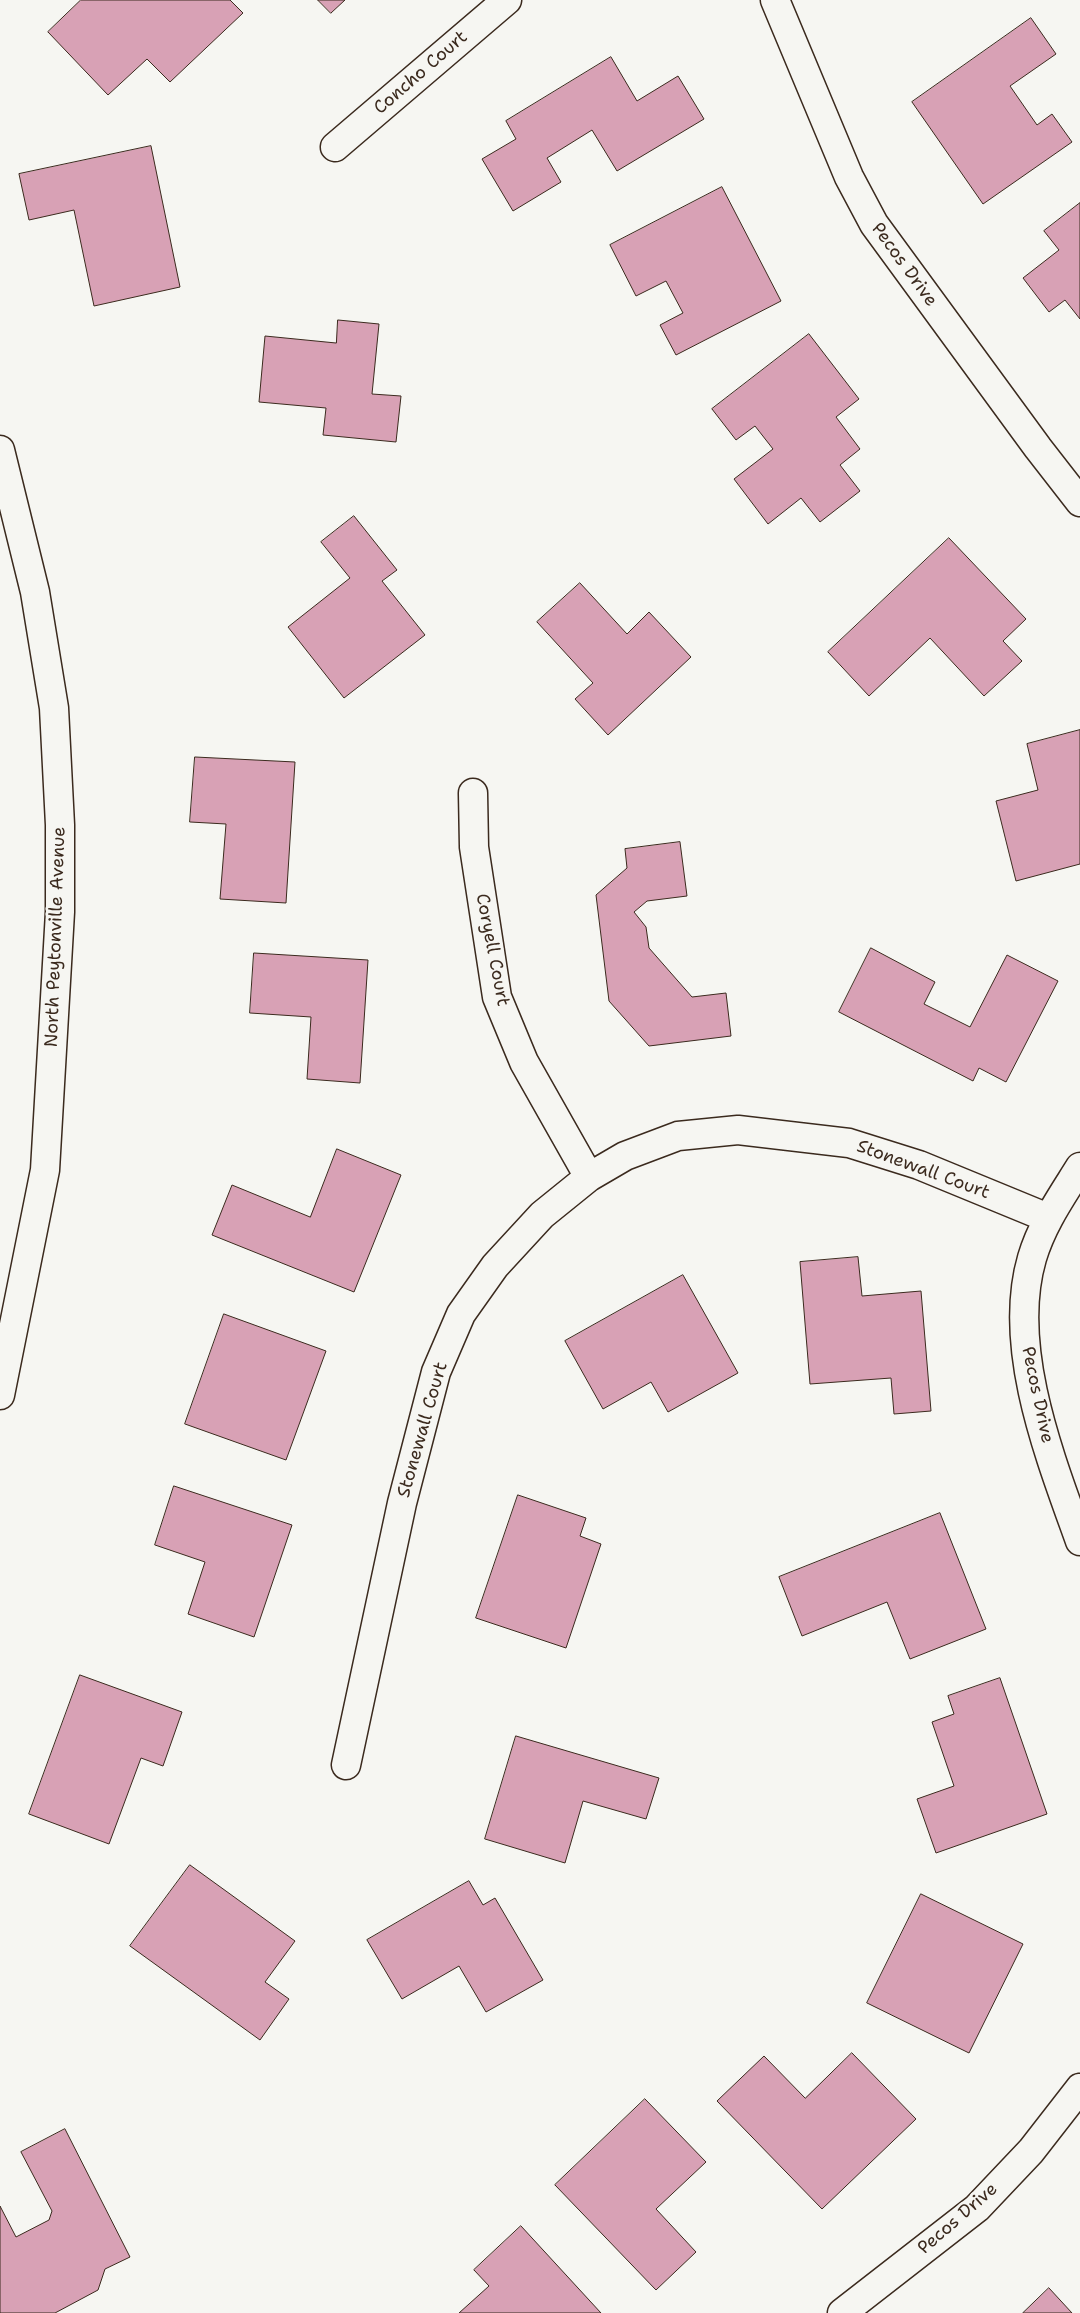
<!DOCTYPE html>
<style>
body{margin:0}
canvas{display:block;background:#f6f6f2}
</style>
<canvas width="1080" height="2313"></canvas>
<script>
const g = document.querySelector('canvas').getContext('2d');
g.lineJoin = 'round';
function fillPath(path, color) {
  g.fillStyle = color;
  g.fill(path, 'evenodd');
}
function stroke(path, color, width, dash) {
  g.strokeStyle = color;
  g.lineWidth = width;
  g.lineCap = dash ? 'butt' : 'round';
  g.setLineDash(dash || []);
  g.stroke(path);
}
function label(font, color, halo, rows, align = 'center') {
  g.font = font + ' "Shantell Sans",sans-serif';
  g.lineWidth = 5;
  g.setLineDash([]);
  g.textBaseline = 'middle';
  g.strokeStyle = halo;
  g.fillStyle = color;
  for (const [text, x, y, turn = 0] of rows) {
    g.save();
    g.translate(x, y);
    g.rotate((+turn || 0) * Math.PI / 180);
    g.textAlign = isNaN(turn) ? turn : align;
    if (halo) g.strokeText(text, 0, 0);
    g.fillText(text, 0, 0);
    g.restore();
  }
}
const building = new Path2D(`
 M81 0H230L243 13 170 82 147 59 108 95 48 32Z
 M318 0H345L331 13Z
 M1031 18 1056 54 1010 86 1037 125 1052 114 1072 142 983 204 912 102Z
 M611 57 637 101 678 76 704 119 617 171 592 130 547 158 561 182 513 211 482 159 516 139 506 121Z
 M151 146 180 287 94 306 74 210 29 220 19 174Z
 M722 187 781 301 676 355 660 325 683 313 666 281 636 296 610 245Z
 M1080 203V319L1065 300 1049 312 1023 278 1059 250 1044 231Z
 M338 320 379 324 372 394 401 396 396 442 323 435 326 408 259 402 265 336 336 343Z
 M809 334 859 399 836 417 860 449 840 465 860 491 820 522 801 498 768 524 734 479 773 449 755 426 736 440 712 409Z
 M354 516 397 570 382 581 425 635 344 698 288 627 350 578 321 542Z
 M949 538 1026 619 1003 641 1022 661 984 696 930 638 869 696 828 652Z
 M580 583 627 634 649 612 691 657 608 735 575 699 593 683 537 622Z
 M1080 730V864L1016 881 996 801 1038 790 1027 744Z
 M195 757 295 762 286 903 220 899 226 824 190 822Z
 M680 842 687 896 647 901 634 912 646 927 649 948 692 997 726 993 731 1036 649 1046 609 1001 596 895 627 868 625 849Z
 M871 948 935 982 924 1004 970 1027 1007 955 1058 981 1006 1082 979 1068 973 1081 839 1012Z
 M254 953 368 960 360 1083 307 1079 311 1017 250 1013Z
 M337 1149 401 1175 354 1292 212 1235 232 1185 310 1217Z
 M858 1257 862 1296 921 1291 931 1411 894 1414 891 1378 810 1384 800 1262Z
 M683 1275 738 1373 668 1412 651 1382 603 1409 565 1341Z
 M224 1314 326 1351 286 1460 185 1424Z
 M174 1486 292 1525 254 1637 188 1614 205 1562 155 1545Z
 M518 1495 586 1518 580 1536 601 1544 566 1648 476 1618Z
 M940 1513 986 1629 910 1659 887 1602 802 1636 779 1577Z
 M80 1675 182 1712 163 1766 141 1758 109 1844 29 1814Z
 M1000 1678 1047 1814 936 1853 917 1799 954 1786 932 1722 954 1714 948 1696Z
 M516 1736 659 1778 646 1819 583 1801 565 1863 485 1839Z
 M190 1865 295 1941 265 1982 289 1999 260 2040 130 1946Z
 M469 1881 483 1905 495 1898 543 1980 486 2012 459 1966 402 1999 367 1940Z
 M921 1894 1023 1944 969 2053 867 2003Z
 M852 2053 916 2119 822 2209 717 2101 764 2056 805 2098Z
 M645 2099 706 2162 656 2209 696 2252 656 2290 555 2185Z
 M65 2129 130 2257 105 2269 98 2290 55 2313H0V2206L16 2237 49 2220 52 2211 21 2152Z
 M521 2226 601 2313H459L489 2286 474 2270Z
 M1049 2288 1072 2313H1023Z`);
fillPath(building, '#d8a1b5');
stroke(building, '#3b2a1e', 1);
const minor = new Path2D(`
 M775 0 849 177 874 224 1038 448 1080 502
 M335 147 507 0
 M473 793 474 847 497 997 524 1062 589 1177
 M1080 1167C1062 1196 1042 1224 1032 1258 1006 1347 1050 1457 1080 1541
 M346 1765 402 1503 436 1372 461 1314 495 1266 542 1215 589 1177 625 1156 678 1136 738 1130 849 1143 919 1165 1048 1218
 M842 2313 977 2208 1031 2151 1080 2088`);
const tertiary = new Path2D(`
 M0 450 35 592 54 708 60 825V912L45 1170 0 1395`);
stroke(minor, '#3b2a1e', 31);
stroke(tertiary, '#3b2a1e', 31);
stroke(minor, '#f6f6f2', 28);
stroke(tertiary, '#f6f6f2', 28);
label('18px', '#3b2a1e', '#f6f6f2', [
 ["Concho Court",421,73,-41],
 ["Pecos Drive",904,265,54],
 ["North Peytonville Avenue",56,937,-88],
 ["Coryell Court",492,950,79],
 ["Stonewall Court",923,1170,20],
 ["Pecos Drive",1037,1395,78],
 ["Stonewall Court",423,1430,-74],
 ["Pecos Drive",958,2219,-41]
]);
</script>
